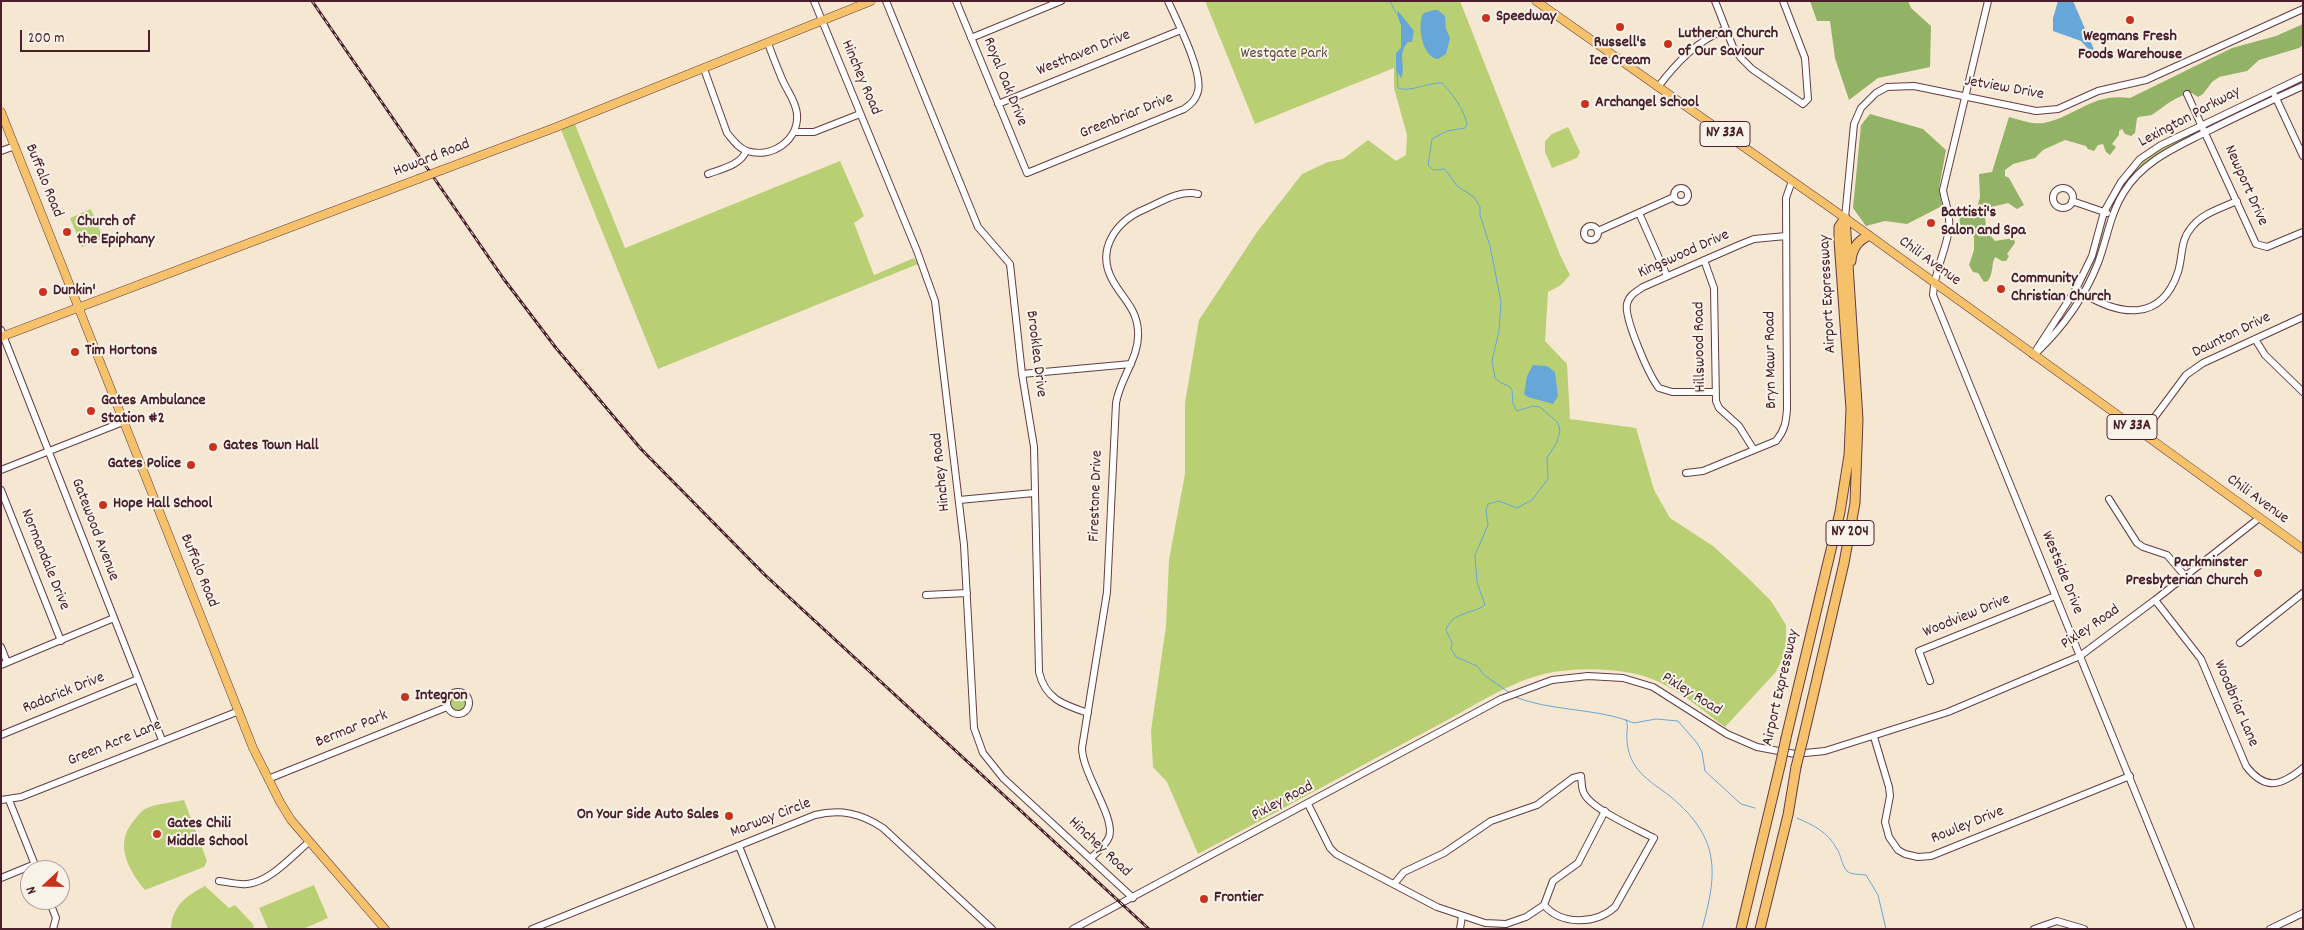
<!DOCTYPE html>
<style>
body{margin:0}
#map{position:relative;width:2304px;height:930px;overflow:hidden;background:#f6e7d3;font-family:Dekko,sans-serif}
canvas{display:block}
.frame{position:absolute;inset:0;border:2px solid #4a1f2b;pointer-events:none}
.north{position:absolute;left:20px;top:860px;width:50px;height:50px;box-sizing:border-box;background:#f7f3e8;border:1px solid #b29e9c;border-radius:50%;rotate:249deg;font-size:14px;font-weight:700;line-height:20px;text-align:center;color:#4a1f2b}
.north::after{content:'';display:block;margin:auto;width:18px;height:22px;background:#c8321e;clip-path:polygon(50% 0,100% 100%,50% 72%,0 100%)}
.scale{position:absolute;left:20px;top:30px;width:130px;height:22px;box-sizing:border-box;border:2px solid #4a1f2b;border-top:0;padding-left:6px;font-size:15px;line-height:18px;white-space:nowrap;color:#4a1f2b;-webkit-text-stroke:4px #f7f3e8;paint-order:stroke}
</style>
<div id="map">
<canvas width="2304" height="930"></canvas>
<div class="frame"></div>
<div class="north">N</div>
<div class="scale">200 m</div>
</div>
<script>
const g = document.querySelector('canvas').getContext('2d');
g.lineJoin = 'round';
function fillPath(path, color) {
  g.fillStyle = color;
  g.fill(path, 'evenodd');
}
function stroke(path, color, width, dash) {
  g.strokeStyle = color;
  g.lineWidth = width;
  g.lineCap = dash ? 'butt' : 'round';
  g.setLineDash(dash || []);
  g.stroke(path);
}
function label(font, color, halo, rows, align = 'center') {
  g.font = font + ' Dekko,sans-serif';
  g.lineWidth = 4;
  g.setLineDash([]);
  g.textBaseline = 'middle';
  g.strokeStyle = halo;
  g.fillStyle = color;
  for (const [text, x, y, turn = 0] of rows) {
    g.save();
    g.translate(x, y);
    g.rotate((+turn || 0) * Math.PI / 180);
    g.textAlign = isNaN(turn) ? turn : align;
    if (halo) g.strokeText(text, 0, 0);
    g.fillText(text, 0, 0);
    g.restore();
  }
}
fillPath(new Path2D(`
 M1205 1H1460L1560 255 1570 275 1561 285 1548 292 1545 341 1567 364 1570 419 1636 428 1654 490 1670 518 1713 546 1747 577 1771 601 1786 625V653L1775 673 1725 727C1697 706 1667 679 1631 673 1603 668 1571 668 1544 674 1510 682 1472 707 1442 723 1360 766 1279 811 1198 854L1167 782 1153 767 1151 731 1166 626 1169 560 1185 474V403L1199 320 1257 232 1302 174 1328 162 1343 159 1368 140 1396 161 1406 155 1407 135 1394 88V68L1255 124Z
 M574 122 625 248 840 161 864 216 854 223 874 275 914 258 918 264 658 369 559 125Z
 M1568 127 1580 152 1577 158 1552 168 1545 152V141L1552 134Z
 M2199 130V133C2172 146 2144 158 2126 183 2120 191 2117 203 2110 209V205C2117 194 2123 181 2132 172 2149 151 2175 141 2199 130Z
 M91 209 103 238 82 247 70 218Z
 M2107 217 2097 257 2082 286 2081 284 2105 218Z
 M450 703a8 8 0 1 1 16 0a8 8 0 1 1-16 0Z
 M184 800 207 861 204 867 145 890C130 872 114 846 132 823 136 818 140 812 145 809 157 803 172 803 184 800Z
 M314 885 328 918 303 929H268L259 908Z
 M205 886 229 908 235 905 253 924 254 929H171C172 906 186 896 205 886Z`), '#b9cf73');
fillPath(new Path2D(`
 M1810 1H1908L1911 8 1931 26 1930 67 1878 78 1849 100 1835 58 1830 21H1817Z
 M2303 24V45L2299 48 2259 60 2247 71 2219 77 2212 82 2203 94 2198 97 2192 93C2177 95 2165 106 2153 114 2148 117 2143 115 2137 118L2135 133 2131 136 2125 134 2122 129 2119 131V135L2112 144 2116 147 2110 155 2106 152 2103 144 2098 145 2094 151 2088 149 2086 146 2065 140 2043 150 2035 158 2013 164 2005 170V176L2009 178 2024 205 2017 209 2008 203 1987 208 1985 217 1986 226 1981 232 1982 235 1988 233 1995 241 2014 238 2015 243 2007 254 2009 256 2006 261H2002L1995 257C1991 264 1994 271 1988 281L1984 282 1978 273 1973 272 1969 265 1974 250V237C1965 230 1956 226 1961 214L1969 213 1975 215 1980 197 1979 174 1992 172 2009 117C2021 120 2035 126 2048 122 2079 114 2093 93 2130 98L2232 48 2276 36Z
 M1870 114 1923 129 1946 150 1939 188 1942 206 1907 224 1885 221 1866 226 1853 208 1861 125Z`), '#92b265');
fillPath(new Path2D(`
 M2058 1H2073L2099 61 2081 41 2053 31V18Z
 M1434 10H1438L1445 16 1446 29 1450 38 1446 54 1438 59C1422 58 1416 22 1424 13Z
 M1398 11 1414 31 1412 42H1408C1396 55 1407 66 1401 78L1396 70V53L1401 48V25L1397 15Z
 M1533 365 1547 366 1555 372 1558 396 1553 404 1528 397 1524 394 1527 376Z`), '#67a6d9');
stroke(new Path2D(`
 M1390 1 1396 13
 M1397 72 1398 88C1409 93 1428 82 1442 83 1453 95 1463 107 1467 124L1465 128 1447 131 1432 139 1428 165 1433 170 1445 169 1457 186 1474 197 1480 207V215L1490 246 1501 302 1499 331 1492 361 1495 378 1501 383 1509 386 1512 390 1513 404 1517 411 1533 406 1540 407 1558 423 1560 431 1557 442 1547 458 1548 479 1532 500 1517 508 1499 501 1488 504 1486 510 1488 525 1475 555 1477 582 1485 605C1471 615 1453 611 1446 630L1452 643 1451 649 1456 657 1477 666 1484 675 1510 693
 M1515 697C1551 711 1590 708 1626 720 1629 727 1626 732 1627 739 1627 748 1630 757 1634 764 1643 779 1659 787 1671 797 1720 838 1718 872 1702 929
 M1626 720 1634 723 1656 719 1678 721 1697 743 1702 752 1705 771 1741 804 1755 808
 M1797 818C1813 825 1828 832 1837 849 1841 855 1842 866 1847 871 1851 875 1860 874 1866 875L1878 895 1886 929`), '#67a6d9', 1);
const minor = new Path2D(`
 M814 1 917 251 935 301 964 545 974 728 983 753 1003 778 1133 898
 M886 1 978 227 1010 264 1022 374 1034 447 1039 672C1045 699 1064 705 1088 713
 M956 1 1027 173 1184 109C1191 104 1196 100 1198 91 1203 72 1177 21 1168 1
 M1715 1 1733 47 1741 58 1752 69 1803 104 1808 99 1805 58 1783 1
 M1988 1 1943 190C1945 203 1951 215 1949 229 1946 251 1934 272 1933 295L2191 929
 M971 38 1061 1
 M704 69 727 133C733 140 738 148 747 151 772 159 799 140 797 114 796 101 787 91 782 79 777 67 772 55 768 43
 M1658 87C1677 62 1697 41 1726 29
 M2187 94 2256 244 2267 247 2303 232
 M2275 96 2303 156
 M998 104 1181 30
 M794 132H814L860 114
 M1 151 15 146
 M708 174C721 169 741 165 746 151
 M1674 195a7 7 0 1 1 14 0a7 7 0 1 1-14 0Z
 M2053 198a10 10 0 1 1 20 0a10 10 0 1 1-20 0Z
 M2072 201 2107 213
 M1639 213 1667 276
 M1845 218 1854 124 1861 108 1876 93 1887 87 1914 86 2036 111 2058 109 2098 91 2146 80 2303 9
 M1584 233a7 7 0 1 1 14 0a7 7 0 1 1-14 0Z
 M1598 231 1674 197
 M1704 260 1714 288 1716 401 1719 408 1739 426 1754 450
 M2081 292C2119 316 2161 323 2178 272 2183 256 2180 241 2191 228 2201 214 2221 208 2237 201
 M1 330 162 740
 M2255 339 2265 355 2303 392
 M2038 351C2064 326 2085 296 2098 263 2107 239 2110 214 2124 192 2143 161 2175 148 2206 132 2238 116 2270 101 2303 86
 M2033 355 2076 289 2092 256 2104 212 2121 182 2140 159 2161 145 2303 77
 M1022 374 1131 364
 M1714 392H1672L1659 388C1649 376 1624 318 1627 304 1629 295 1636 292 1643 287L1739 245 1754 239 1786 236
 M2142 434 2186 375 2203 363 2303 317
 M1 470 123 422
 M1686 473 1703 471 1776 441C1785 430 1786 422 1787 409L1786 198 1792 181
 M1 490 61 641
 M2109 499 2137 543 2143 547 2167 555 2185 576
 M959 500 1034 493
 M926 595 967 593
 M2155 600 2201 659 2246 766C2265 791 2281 786 2303 768
 M2240 643 2303 593
 M1 647 7 662
 M1 665 114 618
 M1930 681 1919 651 2055 596
 M447 703a11 11 0 1 1 22 0a11 11 0 1 1-22 0Z
 M1 735 138 679
 M1874 737 1889 787 1890 796 1885 822 1889 837 1898 850 1905 854 1918 857 1931 856 2130 776
 M268 779 447 707
 M1 800 21 797 239 711
 M9 800 37 870
 M1308 804 1330 848 1336 854 1437 907 1485 923 1506 924 1526 917 1544 905 1553 881 1578 863 1605 811
 M739 846 772 929
 M1091 858C1097 852 1106 845 1109 837 1116 818 1082 773 1082 748L1107 592 1116 403C1120 378 1140 357 1138 331 1137 309 1123 299 1113 281 1095 250 1116 221 1145 209 1161 202 1181 189 1198 194
 M1 878 35 864
 M219 881C228 882 238 885 247 884 270 882 292 856 309 842
 M1394 884 1404 872 1444 853 1491 821 1537 805 1573 778 1581 776C1582 782 1581 790 1585 795 1594 810 1637 829 1654 838L1615 907C1595 925 1561 925 1544 905
 M49 900 56 918 53 929
 M532 929 815 815C840 809 861 813 883 828L992 929
 M1073 929 1501 699 1552 680 1588 676 1623 678 1653 687 1727 734 1757 747 1795 754 1825 751 1948 712 2080 656 2155 600 2258 519
 M1460 929 1462 916
 M2034 929 2057 921 2084 929
 M2270 929 2303 913`);
const major = new Path2D(`
 M1536 1 1845 218 2303 549
 M1 112 253 748 280 802 291 820 385 929
 M442 170 554 128 871 1
 M1 337 418 179`);
const highway = new Path2D(`
 M1851 261C1852 249 1857 241 1868 236
 M1786 738 1840 512 1849 455 1851 409 1839 240V227L1845 218
 M1803 739 1844 563 1855 503 1858 419 1845 218
 M1741 929 1780 766
 M1760 929 1788 815 1796 767`);
stroke(minor, '#643d44', 8);
stroke(major, '#643d44', 9);
stroke(highway, '#643d44', 11);
stroke(minor, '#fff', 6);
stroke(major, '#f5c16b', 8);
stroke(highway, '#f5c16b', 9);
const rail = new Path2D(`
 M312 1 503 278 556 348 641 449 765 575 1149 929`);
stroke(rail, '#4a1f2b', 3);
stroke(rail, '#f7f3e8', 1, [4]);
const majorBridge = new Path2D(`
 M418 179 442 170`);
const highwayBridge = new Path2D(`
 M1780 766 1786 738
 M1796 767 1803 739`);
stroke(majorBridge, '#643d44', 9, []);
stroke(highwayBridge, '#643d44', 11, []);
stroke(majorBridge, '#f5c16b', 8);
stroke(highwayBridge, '#f5c16b', 9);
for (const [x, y, r, color] of [
 [1486,18,5,"#c8321e"],
 [2130,20,5,"#c8321e"],
 [1620,27,5,"#c8321e"],
 [1668,44,5,"#c8321e"],
 [1585,104,5,"#c8321e"],
 [1931,223,5,"#c8321e"],
 [67,232,5,"#c8321e"],
 [2001,289,5,"#c8321e"],
 [43,292,5,"#c8321e"],
 [75,352,5,"#c8321e"],
 [91,411,5,"#c8321e"],
 [213,447,5,"#c8321e"],
 [191,465,5,"#c8321e"],
 [103,505,5,"#c8321e"],
 [2258,573,5,"#c8321e"],
 [405,697,5,"#c8321e"],
 [729,816,5,"#c8321e"],
 [157,834,5,"#c8321e"],
 [1204,899,5,"#c8321e"]
]) {
  const dot = new Path2D();
  dot.arc(x, y, r, 0, 2 * Math.PI);
  g.fillStyle = color;
  g.fill(dot);
  stroke(dot, '#f7f3e8', 2);
}
for (const [x, y, w] of [
 [1725,134,50],
 [2132,427,50],
 [1850,533,48]
]) {
  const box = new Path2D();
  box.roundRect(x - w / 2, y - 12.5, w, 25, 4);
  g.fillStyle = '#f7f3e8';
  g.fill(box);
  stroke(box, '#4a1f2b', 1);
}
label('bold 15px', '#4a1f2b', null, [
 ["NY 33A",1725,134],
 ["NY 33A",2132,427],
 ["NY 204",1850,533]
]);
label('bold 16px', '#4a1f2b', '#f7f3e8', [
 ["Speedway",1496,18],
 ["Lutheran Church",1678,35],
 ["of Our Saviour",1678,53],
 ["Wegmans Fresh",2130,38,"center"],
 ["Foods Warehouse",2130,56,"center"],
 ["Russell's",1620,44,"center"],
 ["Ice Cream",1620,62,"center"],
 ["Archangel School",1595,104],
 ["Battisti's",1941,214],
 ["Salon and Spa",1941,232],
 ["Church of",77,223],
 ["the Epiphany",77,241],
 ["Community",2011,280],
 ["Christian Church",2011,298],
 ["Dunkin'",53,292],
 ["Tim Hortons",85,352],
 ["Gates Ambulance",101,402],
 ["Station #2",101,420],
 ["Gates Town Hall",223,447],
 ["Gates Police",181,465,"right"],
 ["Hope Hall School",113,505],
 ["Parkminster",2248,564,"right"],
 ["Presbyterian Church",2248,582,"right"],
 ["Integron",415,697],
 ["On Your Side Auto Sales",719,816,"right"],
 ["Gates Chili",167,825],
 ["Middle School",167,843],
 ["Frontier",1214,899]
], 'left');
label('16px', '#4a1f2b', '#f7f3e8', [
 ["Westhaven Drive",1084,54,-22],
 ["Hinchey Road",860,78,67],
 ["Royal Oak Drive",1004,82,68],
 ["Jetview Drive",2004,89,10],
 ["Greenbriar Drive",1127,117,-22],
 ["Lexington Parkway",2190,118,-28],
 ["Howard Road",432,159,-21],
 ["Buffalo Road",43,181,68],
 ["Newport Drive",2245,186,66],
 ["Kingswood Drive",1684,255,-24],
 ["Chili Avenue",1929,262,36],
 ["Airport Expressway",1829,294,-93],
 ["Daunton Drive",2232,336,-26],
 ["Hillswood Road",1701,347,-91],
 ["Brooklea Drive",1035,354,83],
 ["Bryn Mawr Road",1772,360,-91],
 ["Hinchey Road",942,472,-96],
 ["Firestone Drive",1097,496,-88],
 ["Chili Avenue",2257,500,36],
 ["Gatewood Avenue",94,530,69],
 ["Normandale Drive",44,560,68],
 ["Buffalo Road",198,571,68],
 ["Westside Drive",2061,573,68],
 ["Woodview Drive",1967,617,-22],
 ["Pixley Road",2091,628,-34],
 ["Airport Expressway",1782,688,-77],
 ["Radarick Drive",64,694,-22],
 ["Pixley Road",1691,695,32],
 ["Woodbriar Lane",2235,704,67],
 ["Bermar Park",352,730,-22],
 ["Green Acre Lane",115,744,-22],
 ["Pixley Road",1283,802,-28],
 ["Marway Circle",771,819,-21],
 ["Rowley Drive",1968,826,-22],
 ["Hinchey Road",1099,848,43]
]);
label('16px', '#664b3d', '#f7f3e8', [
 ["Westgate Park",1284,55]
]);
</script>
